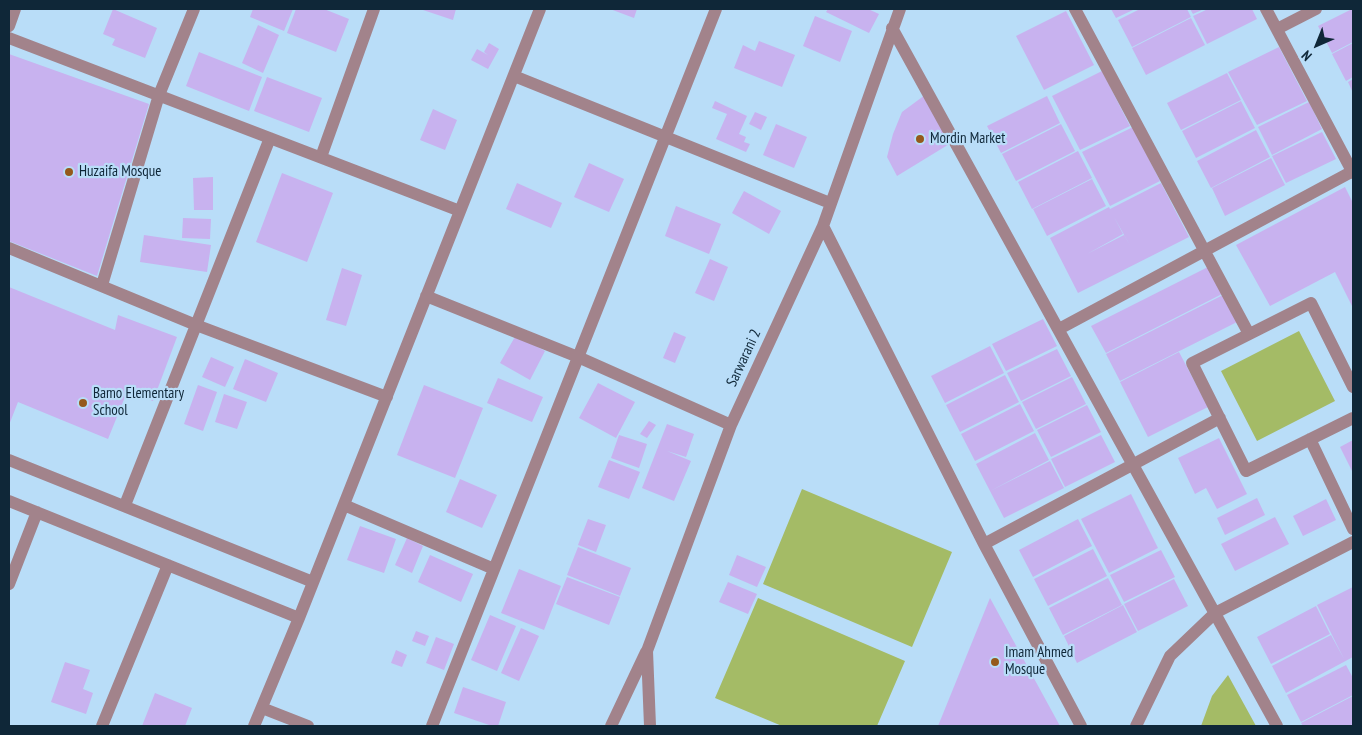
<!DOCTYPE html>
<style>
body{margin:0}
#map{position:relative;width:1362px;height:735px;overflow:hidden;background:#b9ddf8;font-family:"PT Sans Narrow",sans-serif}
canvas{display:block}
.frame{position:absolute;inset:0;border:10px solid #0f2738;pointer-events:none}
.north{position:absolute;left:1292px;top:20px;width:50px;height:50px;-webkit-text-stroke:4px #b9ddf8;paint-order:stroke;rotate:224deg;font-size:14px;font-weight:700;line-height:20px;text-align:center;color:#0f2738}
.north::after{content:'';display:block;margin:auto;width:18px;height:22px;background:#0f2738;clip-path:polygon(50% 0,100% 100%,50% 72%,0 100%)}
</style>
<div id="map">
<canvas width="1362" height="735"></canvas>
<div class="frame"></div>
<div class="north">N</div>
</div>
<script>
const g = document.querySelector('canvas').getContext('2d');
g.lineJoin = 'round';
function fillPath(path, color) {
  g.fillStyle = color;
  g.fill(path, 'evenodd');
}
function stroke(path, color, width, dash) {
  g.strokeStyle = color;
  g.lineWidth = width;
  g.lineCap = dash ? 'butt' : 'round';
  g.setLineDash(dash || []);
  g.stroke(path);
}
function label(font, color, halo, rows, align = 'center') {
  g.font = font + ' "PT Sans Narrow",sans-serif';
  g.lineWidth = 4.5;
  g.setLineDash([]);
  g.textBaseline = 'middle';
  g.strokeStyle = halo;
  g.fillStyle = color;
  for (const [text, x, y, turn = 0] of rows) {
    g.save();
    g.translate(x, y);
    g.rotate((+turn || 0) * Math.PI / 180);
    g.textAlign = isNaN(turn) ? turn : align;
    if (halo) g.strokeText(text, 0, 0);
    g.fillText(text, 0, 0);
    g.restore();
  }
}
fillPath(new Path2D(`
 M1299 331 1335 401 1257 441 1221 371Z
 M802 489 952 552 912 647 763 584Z
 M758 598 905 661 877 726H782L715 698Z
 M1228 675 1256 726H1201L1212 696Z`), '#a4bb66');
fillPath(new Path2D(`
 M113 9 157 28 145 58 112 45 115 39 103 34Z
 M253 9H293L284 31 250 17Z
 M296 9H324L349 19 336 52 287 33Z
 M420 9H456L453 20Z
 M610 9H637L634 18Z
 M828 9H868L879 14 869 33 826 12Z
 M1111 9H1135L1116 18Z
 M1140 9H1187L1191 17 1132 47 1118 20Z
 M1190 9H1204L1193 14Z
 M1208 9H1252L1257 19 1207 44 1193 16Z
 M1352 9H1353V42L1332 53 1318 26Z
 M1066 11 1094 65 1044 90 1016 36Z
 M815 16 852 31 840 62 803 46Z
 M1191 18 1205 45 1146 75 1132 48Z
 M258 25 279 35 263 73 242 63Z
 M759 41 795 55 782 87 734 68 743 45 755 51Z
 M489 43 499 49 488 69 471 60 477 49 488 55 484 52Z
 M1353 43V77L1346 81 1332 54Z
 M1279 47 1307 101 1257 125 1228 72Z
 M199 52 262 77 249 111 186 86Z
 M9 54 149 104 97 276 9 241Z
 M1102 71 1130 126 1080 150 1052 96Z
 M1227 73 1241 100 1181 130 1167 103Z
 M267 77 322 98 309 132 254 111Z
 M1353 79V93L1348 82Z
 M925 95 951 143 897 176 887 157 893 134 902 112Z
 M1047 96 1060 123 1001 153 987 126Z
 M715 101 747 116 739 134 746 137 744 142 750 144 746 152 716 139 727 114 712 108Z
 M1241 101 1255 128 1196 158 1182 131Z
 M1309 102 1322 129 1272 155 1258 127Z
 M433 109 457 120 445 150 420 140Z
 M755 112 767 117 761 130 749 124Z
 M776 124 807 137 794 168 763 155Z
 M1061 124 1075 151 1016 181 1002 154Z
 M1133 127 1160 181 1110 206 1082 152Z
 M1256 130 1270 157 1211 188 1197 161Z
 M1322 132 1336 159 1286 183 1272 156Z
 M1078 151 1092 178 1032 209 1018 182Z
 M1271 158 1285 185 1225 216 1212 188Z
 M589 163 624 179 609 212 574 197Z
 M282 173 333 193 307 262 256 242Z
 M213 177V210H194L193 178Z
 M1092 179 1106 206 1047 236 1033 209Z
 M517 183 562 203 551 228 506 209Z
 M1161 183 1189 237 1078 293 1050 238 1109 207 1110 209ZM1114 217 1132 249 1124 235 1087 254 1123 234Z
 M1345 187 1353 203V308L1335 272 1270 306 1236 245Z
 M744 191 781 211 769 234 732 213Z
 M676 206 721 224 709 254 665 236Z
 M183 218 211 219 210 239 182 238Z
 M144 235 211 245 207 272 140 262Z
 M710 259 728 267 714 301 695 293Z
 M1210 266 1224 293 1106 353 1091 326Z
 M342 268 362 275 346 326 326 320Z
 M9 287 115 330 118 315 177 337 153 401 127 392 108 439 18 402 9 425Z
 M1225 294 1239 321 1120 381 1106 354Z
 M1043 319 1057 346 1006 371 992 344Z
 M674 332 686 337 675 363 663 358Z
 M516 335 545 351 530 380 500 363Z
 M990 346 1004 373 945 403 931 376Z
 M1057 349 1071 376 1021 401 1007 373Z
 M1179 352 1208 407 1148 437 1120 382Z
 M211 357 234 367 225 387 202 377Z
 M245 359 278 373 266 402 233 389Z
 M1005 375 1019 402 960 432 946 405Z
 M1072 377 1086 404 1036 429 1022 402Z
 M498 378 543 397 532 422 487 403Z
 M598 383 635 402 616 438 579 418Z
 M198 385 217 392 203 431 184 424Z
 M424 385 483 408 455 478 397 455Z
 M224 394 247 402 237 429 215 422Z
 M1020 404 1034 431 975 461 961 434Z
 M1087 405 1101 432 1051 457 1037 430Z
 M649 421 656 425 647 438 640 434Z
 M667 424 694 434 686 457 667 451 691 461 674 501 642 488Z
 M1035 433 1049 460 990 491 976 464Z
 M619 435 647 444 639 468 611 458Z
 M1101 435 1115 462 1065 487 1051 459Z
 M1219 438 1247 494 1217 509 1206 488 1195 494 1178 458Z
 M1353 440V473L1340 447Z
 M609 460 640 472 629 499 598 487Z
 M1050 461 1064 488 1004 518 990 491Z
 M460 479 497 495 482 528 446 512Z
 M1131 494 1158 548 1109 573 1081 519Z
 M1257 498 1265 515 1225 535 1217 518Z
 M1326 499 1336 520 1303 536 1293 516Z
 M1275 517 1289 544 1235 571 1221 544Z
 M588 519 606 525 596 552 578 545Z
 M1078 519 1092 546 1033 577 1019 550Z
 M360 526 396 539 384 573 347 560Z
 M407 538 423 546 412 573 395 565Z
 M578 547 631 568 620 596 567 575Z
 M1093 549 1107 576 1048 606 1034 579Z
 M1161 550 1175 577 1124 602 1110 575Z
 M430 555 473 574 461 602 418 582Z
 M737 555 766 567 757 587 729 575Z
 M519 569 561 586 544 630 501 613Z
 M567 577 620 597 609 625 556 604Z
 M1108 578 1122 605 1063 635 1049 608Z
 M1174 579 1188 606 1138 631 1124 604Z
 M728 582 757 594 748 614 719 602Z
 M1353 587V657L1286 693 1272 666 1331 635 1344 659 1317 605Z
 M990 598 1060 726H938Z
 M1123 605 1137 632 1077 663 1064 636Z
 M1316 606 1330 634 1271 664 1257 637Z
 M490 615 516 626 497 671 471 660Z
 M521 628 539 636 519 681 501 673Z
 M416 631 429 636 425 646 412 641Z
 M436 637 454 644 444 670 426 663Z
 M396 650 407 655 402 667 391 663Z
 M65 662 90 670 83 689 93 693 86 714 51 702Z
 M1346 665 1353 678V695L1301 722 1287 695Z
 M463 687 506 702 498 726H492L454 713Z
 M155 693 192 708 185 726H142Z
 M1353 696V726H1303L1301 723Z`), '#c8b2ef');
stroke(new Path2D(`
 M1075 9 1249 334
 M1266 9 1353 173
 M9 26 15 9
 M892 28 1277 726
 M1277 29 1316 9
 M9 38 460 211
 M514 76 830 203
 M321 157 374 9
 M823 226 984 544 1081 726
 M9 248 196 325 387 397
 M102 285 159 95 194 9
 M426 296 578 357 731 425
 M1059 329 1353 171
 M1353 387 1311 303 1192 363 1246 471 1353 418
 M1310 439 1353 529
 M9 460 313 582
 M9 501 299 618
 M125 505 270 138
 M344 505 494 569
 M984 544 1220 418
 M9 584 37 512
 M262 708 308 726
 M102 726 168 565
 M254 726 299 618 540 9
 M432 726 716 9
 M611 726 646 652
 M650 726 647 651 731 425 823 226 900 9
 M1136 726 1170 656 1215 613 1353 542`), '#a2838b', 12);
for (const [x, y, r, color] of [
 [920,139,5,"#95591b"],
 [69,172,5,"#95591b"],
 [83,403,5,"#95591b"],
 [995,662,5,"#95591b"]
]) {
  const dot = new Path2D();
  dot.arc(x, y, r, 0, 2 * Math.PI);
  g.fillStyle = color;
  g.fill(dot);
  stroke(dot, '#b9ddf8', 2);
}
label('15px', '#0f2738', '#b9ddf8', [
 ["Mordin Market",930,139],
 ["Huzaifa Mosque",79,172],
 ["Bamo Elementary",93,394],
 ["School",93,411],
 ["Imam Ahmed",1005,653],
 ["Mosque",1005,670]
], 'left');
label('15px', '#0f2738', '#b9ddf8', [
 ["Sarwarani 2",744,358,-65]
]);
</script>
